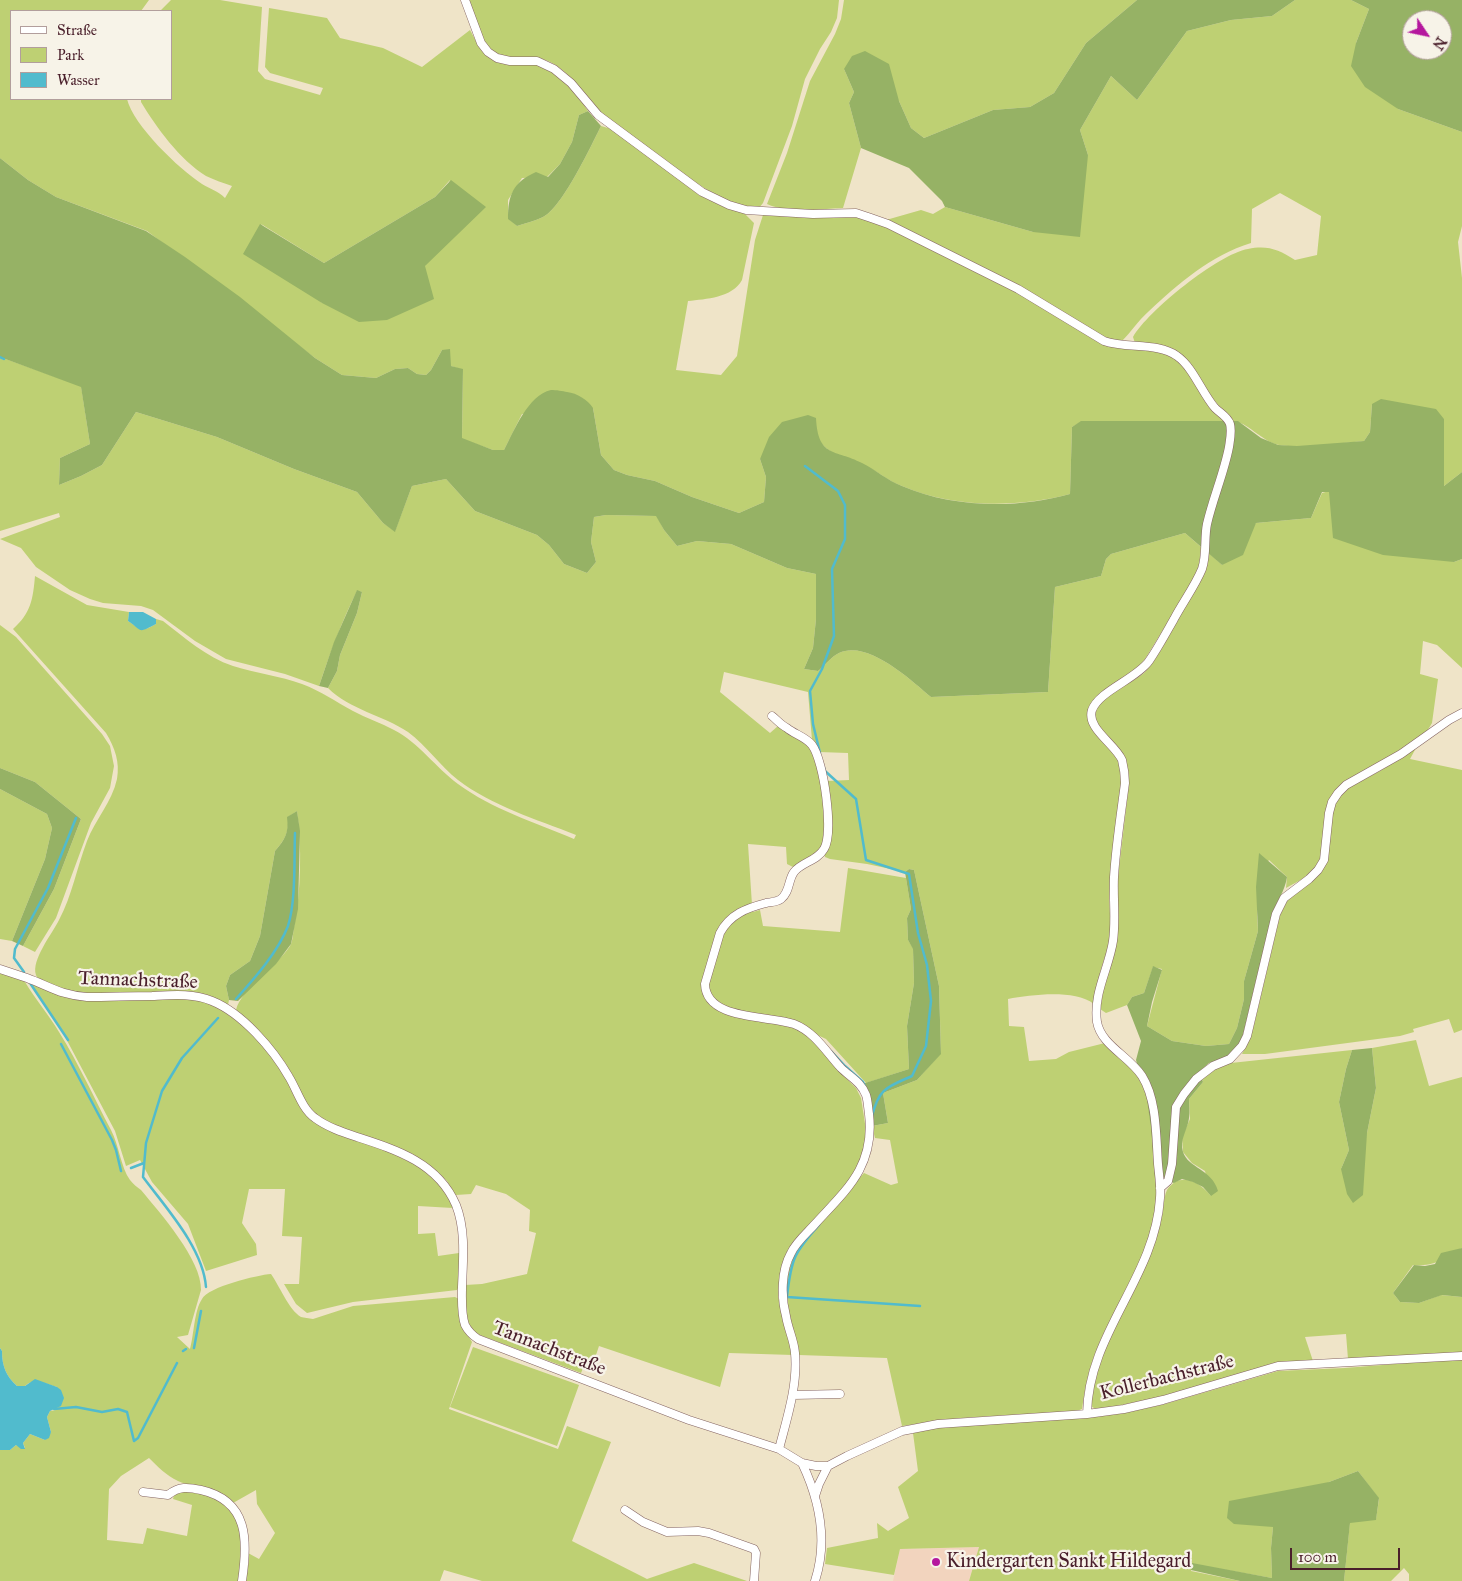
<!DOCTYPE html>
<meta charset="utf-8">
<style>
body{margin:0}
#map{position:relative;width:1462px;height:1581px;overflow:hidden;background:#efe4c8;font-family:"IM FELL Great Primer",serif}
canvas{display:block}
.legend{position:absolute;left:10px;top:10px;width:162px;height:90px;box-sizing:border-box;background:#f7f3e8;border:1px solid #b29e9c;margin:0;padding:6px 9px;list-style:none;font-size:15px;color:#4a1f2b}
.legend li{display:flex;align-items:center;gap:10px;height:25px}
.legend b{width:25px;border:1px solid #b29e9c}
.north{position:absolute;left:1402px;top:10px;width:50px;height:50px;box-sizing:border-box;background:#f7f3e8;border:1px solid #b29e9c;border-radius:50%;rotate:124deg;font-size:14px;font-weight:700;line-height:20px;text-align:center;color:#4a1f2b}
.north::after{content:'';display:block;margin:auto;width:18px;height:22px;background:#b5179e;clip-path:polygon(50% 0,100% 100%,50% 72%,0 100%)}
.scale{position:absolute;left:1290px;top:1548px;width:110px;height:22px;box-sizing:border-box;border:2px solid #4a1f2b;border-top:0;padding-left:6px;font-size:15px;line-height:18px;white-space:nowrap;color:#4a1f2b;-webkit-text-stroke:4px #f7f3e8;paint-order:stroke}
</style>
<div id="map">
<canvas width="1462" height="1581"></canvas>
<ul class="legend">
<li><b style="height:6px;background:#fff"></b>Straße</li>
<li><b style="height:14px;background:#bed073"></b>Park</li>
<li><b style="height:14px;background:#51bbcd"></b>Wasser</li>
</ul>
<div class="north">N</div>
<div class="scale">100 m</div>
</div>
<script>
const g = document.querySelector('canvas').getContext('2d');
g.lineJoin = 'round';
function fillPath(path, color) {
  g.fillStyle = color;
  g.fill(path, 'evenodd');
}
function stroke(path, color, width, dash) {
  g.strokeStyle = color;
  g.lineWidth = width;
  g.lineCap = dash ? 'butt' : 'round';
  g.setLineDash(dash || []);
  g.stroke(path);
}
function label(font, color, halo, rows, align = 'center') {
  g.font = font + ' "IM FELL Great Primer",serif';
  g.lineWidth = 4.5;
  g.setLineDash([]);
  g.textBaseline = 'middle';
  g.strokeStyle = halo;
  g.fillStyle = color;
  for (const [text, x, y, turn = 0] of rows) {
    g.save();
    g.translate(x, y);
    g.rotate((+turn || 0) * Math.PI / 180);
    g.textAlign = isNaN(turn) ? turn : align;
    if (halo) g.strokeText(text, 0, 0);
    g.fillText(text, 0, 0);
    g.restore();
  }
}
fillPath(new Path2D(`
 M979 1547 969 1581H893L900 1549Z`), '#f2d4be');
fillPath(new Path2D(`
 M0 0H149L141 11H11V99H127C133 125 179 169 202 184 210 189 218 191 225 198L232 186C224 183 214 180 206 176 180 160 156 127 141 102V99H171V11H160L171 0H220L262 7 258 71 265 79 320 95 323 88 270 73 265 67 269 8 327 18 340 38 383 48 422 67 470 30C481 51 489 64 515 64 522 64 532 62 538 65 561 72 576 92 588 111L579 115 572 142 560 164 547 177 522 178 508 200V218L517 226C525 223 535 221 543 217 562 208 591 146 601 126L615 130 699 195 726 208 744 213 754 223 742 280C732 298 706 299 688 301L676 370 721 375 737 356 755 240 763 215 812 218 856 216 885 225 1016 291 1102 343C1124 352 1147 346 1167 354 1184 360 1190 379 1200 392 1207 403 1215 412 1225 421L1081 422 1072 427 1070 494C1017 508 953 508 902 486 890 482 880 473 869 468 852 460 821 454 816 433 815 429 816 423 816 418L760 459 766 477 764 502 739 513 692 497 655 481 627 475 614 470 601 455 593 408 522 414 504 450H493L462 439 463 370 451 366 442 350 431 370 426 375 417 374 408 368 395 369 376 378 342 375 315 358 147 231 56 197 28 180 0 158ZM450 180 425 266 322 303 261 224 324 263 435 197Z
 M468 0H839L837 18 831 32 820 49 805 79 792 126 763 203 758 209C717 203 688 176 656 153 637 140 617 128 600 113 584 98 575 78 557 66 533 49 508 67 489 49 477 37 474 15 468 0Z
 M844 0H1137L1086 43 1054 93 1030 107 993 110 924 138 911 128 899 101 844 69 854 92 849 103 861 148 843 208C819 209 790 214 767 204L787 153 810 81 835 34 841 19Z
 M1295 0H1351L1369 9 1356 43 1398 109 1462 132V226L1458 242 1462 278V472L1444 486V419L1372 404 1370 432 1364 441C1339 443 1304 449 1279 445 1262 442 1247 421 1232 421L1203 387 1188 362 1135 343 1133 337C1148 311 1218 254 1248 249 1268 245 1279 250 1295 260L1317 255 1321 216 1280 193 1252 209 1251 243C1211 255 1178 284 1148 312 1138 321 1131 332 1122 341L1115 342 1104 338 886 220 921 210 933 214 945 207 1033 232 1088 155 1080 130 1111 76 1137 100 1187 31 1231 20 1272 16Z
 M0 357 81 386 90 444 60 458 59 485 81 476 102 465 136 412 217 437 294 469 357 492 383 523 395 531 412 486 446 479 475 511 537 535 549 545 564 564 587 573 596 562 591 542 594 517 606 515 657 516 664 530 677 546 697 541 731 544 787 568 816 574V619L813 648 804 669 818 671C825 665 832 656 839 653 867 639 911 680 931 697L1048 692 1055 587 1101 576 1106 559 1111 554 1185 533 1201 547 1199 567 1190 586 1145 659 1139 666 1109 688 1093 703 1087 712C1086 733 1110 742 1119 760 1122 767 1122 775 1122 783L1111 874 1109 899 1111 928 1110 941 1101 969 1094 1004C1073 989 1032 995 1008 999L1009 1026 1024 1027 1029 1061 1056 1059 1069 1052 1105 1043C1112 1050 1121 1055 1128 1063 1149 1084 1151 1117 1153 1145 1154 1169 1159 1193 1155 1217 1148 1265 1114 1305 1097 1349 1089 1368 1085 1388 1082 1409L1077 1411 961 1418 902 1426 887 1358 799 1355C789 1313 776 1285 800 1244L864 1173 891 1185 898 1183 890 1140 875 1138 872 1126 888 1123 883 1093 917 1080 941 1053 939 986 914 870 909 869 905 872 867 864 830 859 825 857C824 850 829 842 830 835L827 781 849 780 848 753 819 752 812 740 808 692 724 672 720 692 770 733 778 726C787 732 804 739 810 746 820 757 827 821 825 836 825 841 823 846 820 850 813 859 803 861 795 868L787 864 786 847 748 844 752 905C737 911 726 916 718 931 714 944 700 983 703 994 706 1003 713 1007 720 1011L794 1027 808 1036 816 1042 839 1071 856 1088 861 1098 866 1130 865 1152 857 1171 846 1187 787 1252 778 1297 791 1343 793 1355 729 1353 720 1387 599 1346 592 1367 584 1366 581 1373 477 1334C461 1324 464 1302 465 1285L482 1284 527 1274 536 1233 529 1231 530 1210 506 1194 476 1185 471 1194 456 1195 453 1192 447 1181 433 1168 405 1151 340 1128 316 1115 304 1100 291 1074 271 1047 236 1010C241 989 277 966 290 946 293 941 293 933 294 927 301 892 302 846 297 811L288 817C289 833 285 839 275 851L260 936 250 961 230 975 226 986 229 1000 228 1005 212 997 186 993 72 994C63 992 38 984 36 975 31 960 52 934 59 920 72 896 77 867 87 841 95 820 112 802 117 779 120 762 115 748 106 733L13 629C31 613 33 599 35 576L87 605 129 612 128 621C142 630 139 633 156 624V619L163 621C184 637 206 657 233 666 256 673 280 676 302 684 321 691 336 702 353 711 366 718 381 723 394 730 419 743 435 767 458 784 492 809 534 822 574 839L576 835C536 819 492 806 458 780 440 766 427 746 408 732 383 715 350 710 328 688L337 671 340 655 357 613 362 592 357 591C342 621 330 653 319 686L285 674 226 659 195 641 153 610 141 606 103 603 90 599 70 590 36 567 21 548 0 539 60 517 59 513 0 531Z
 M1329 491 1454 562 1462 559V668L1437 645 1423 641 1420 674 1438 679 1432 723 1423 738 1336 790 1321 859C1312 875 1301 880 1286 888L1287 877 1269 860 1258 876 1257 916 1258 931 1244 981V999L1237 1028 1229 1044 1206 1046 1172 1041 1147 1026 1162 969 1153 967 1144 993 1132 997 1127 1005 1106 1013 1100 1009 1107 971 1129 783C1128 769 1126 758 1118 747 1110 737 1094 728 1095 714 1097 698 1132 683 1144 673 1158 659 1170 633 1180 615 1189 600 1200 584 1206 568 1207 564 1208 558 1209 553L1222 565 1256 523 1311 518 1322 493Z
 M0 625 16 637 102 734 110 746 114 766 110 788 91 823 56 918 35 952 23 946 54 889 81 819 35 782 0 768Z
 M1416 748 1410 759 1462 770V1030L1454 1033 1449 1019 1413 1029 1414 1032 1400 1036 1265 1054H1242L1250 1038 1254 1025 1280 915 1287 901 1293 894 1320 872 1334 802 1348 788 1380 771Z
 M0 789 47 814 52 828 45 859 12 941 0 939Z
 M848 868 906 878 911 909 907 918 908 940 913 948 914 983 907 1026 909 1069 866 1083 826 1039 811 1032 722 1007 710 996 707 984 722 934 733 919 753 910V912L760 910 763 926 840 932Z
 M0 972 19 978 25 982C35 999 49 1015 59 1032 79 1064 94 1098 111 1130 119 1145 121 1168 130 1180 133 1184 137 1187 141 1190 160 1213 202 1260 201 1290L188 1335 177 1337 190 1349C194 1335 194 1311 202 1299 208 1287 257 1275 271 1274 279 1285 289 1310 301 1317 304 1318 309 1318 313 1319L353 1306 455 1297 459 1299 467 1334 472 1342 449 1409 558 1449 567 1426 611 1442 572 1541 647 1579 694 1563 747 1581H482L444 1570 440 1581H245L249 1561 248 1553 259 1559 275 1533 257 1504 256 1490 233 1503C219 1486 196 1489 178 1481 166 1475 158 1467 149 1458L121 1476 109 1489 107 1540 143 1544 147 1528 187 1536 192 1505 173 1499 175 1492C198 1488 236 1501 241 1527 244 1544 241 1564 238 1581H0V1450H10L16 1445 25 1448 23 1443 30 1434 45 1440 51 1432 47 1417 50 1411 56 1410 57 1387C45 1384 35 1377 25 1386H17C6 1376 2 1366 2 1351L0 1348Z
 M32 982 59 995 185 998 210 1003 241 1022 267 1050 286 1077 306 1113 383 1148 429 1172 441 1183 453 1208 418 1206V1234L435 1233 438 1256 459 1253V1286L457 1290 353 1302 307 1313 296 1304 284 1284H299L302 1237 282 1236 285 1189H249L242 1223 256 1244 257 1255 206 1271 188 1224 152 1182 140 1160 126 1166 115 1131 62 1031 33 989 31 984Z
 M1416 1040 1429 1086 1462 1077V1248C1441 1256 1441 1267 1413 1265L1393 1293 1400 1302 1419 1303 1441 1295 1462 1297V1354L1348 1359 1346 1334 1305 1337 1313 1361 1278 1362 1161 1397 1097 1410 1091 1406C1090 1353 1134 1298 1152 1250 1156 1240 1159 1230 1161 1220 1164 1211 1163 1198 1167 1190 1168 1188 1172 1184 1175 1182 1189 1175 1203 1186 1211 1196L1205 1171 1192 1163 1183 1152 1182 1137 1190 1119 1189 1099 1203 1082 1202 1079 1214 1069 1231 1063 1352 1050 1346 1069 1339 1102 1349 1150 1341 1169 1367 1133 1376 1088 1372 1048Z
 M473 1347 579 1385 557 1446 450 1407Z
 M1445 1360H1462V1581H1409V1574L1404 1568 1391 1581H1344L1350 1522 1376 1519 1379 1499 1358 1471 1329 1482 1273 1527 1271 1548 1272 1578 1192 1564 1191 1571 1240 1581H969L979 1547 900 1549 894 1575 825 1564 827 1548 878 1538 877 1523 888 1531 909 1518 898 1487 918 1471 913 1433 939 1427 961 1424 1087 1418 1125 1413 1165 1404 1278 1371 1345 1368Z`), '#bed073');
fillPath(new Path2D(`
 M1137 0H1295L1272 16 1231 20 1187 31 1137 100 1111 76 1080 130 1088 155 1080 237 1033 232 945 207 942 201 909 168 861 148 849 103 854 92 844 69 852 56 865 51 889 64 899 101 911 128 924 138 993 110 1030 107 1054 93 1086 43Z
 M1351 0H1462V132L1398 109 1365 87 1351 66 1356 43 1369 9ZM1412 20H1442V50H1412Z
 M588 111 601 126C591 146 562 208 543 217 535 221 525 223 517 226L508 219C508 195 513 182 536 172L548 177 560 164 572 142 579 115Z
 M0 158 28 180 56 197 146 231 185 257 240 297 315 358 342 375 376 378 395 369 408 368 417 374 426 375 431 370 442 350 450 349 451 366 463 369 462 438 493 450H504C514 431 528 395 551 390 556 390 563 391 567 392 577 393 588 400 593 408L601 455 614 470 627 475 655 481 692 497 739 513 764 502 766 477 760 459 769 437 782 422 808 415 816 418C818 458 835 449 862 463 876 470 888 481 902 486 953 508 1017 509 1070 494L1072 427 1081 421H1238L1261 438 1278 445 1297 446 1364 441 1370 432 1372 404 1381 399 1436 409 1444 419V486L1462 472V559L1454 562 1383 555 1333 538 1329 492H1322L1311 518 1256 523 1243 555 1222 565 1185 533 1111 554 1106 559 1101 576 1055 587 1048 692 931 697C911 680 867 639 839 653 832 656 825 665 818 671L804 669 813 648 816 619V574L787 568 731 544 697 541 677 546 664 530 656 516 606 515 594 517 591 542 596 562 587 573 564 564 549 545 537 535 475 511 446 479 412 486 395 532 383 523 357 492 294 469 217 437 136 412 102 465 81 476 59 485 60 458 90 444 81 387 0 357Z
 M451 180 486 207 425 266 434 299 387 320 359 322 322 303 243 254 260 224 324 263 435 197Z
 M357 590 362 592 357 613 340 655 337 671 328 688 319 686 334 642Z
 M0 768 35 782 81 819 54 889 23 946 12 941 45 859 52 828 47 814 0 789Z
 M297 811 300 831 298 909 291 944 276 964 238 1001 229 1000 226 986 230 975 250 961 260 936 275 851C285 839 289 833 287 817Z
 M1259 853 1287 877C1285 891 1277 901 1272 914L1243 1035 1239 1044 1229 1057 1209 1063 1199 1072 1203 1082 1189 1099C1189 1105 1190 1112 1189 1118 1188 1129 1179 1140 1183 1152 1188 1168 1212 1169 1218 1191L1211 1196 1203 1187 1193 1182 1182 1179 1174 1183 1155 1178 1151 1128 1147 1100 1136 1060 1141 1041 1127 1005 1132 997 1144 993 1153 966 1162 970 1152 1002 1147 1026 1172 1041 1206 1046 1229 1044 1237 1028 1244 999V981L1258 931 1256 887Z
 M909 869 914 870 939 986 941 1054 917 1080 883 1093 888 1123 872 1126 862 1084 909 1069 907 1026 914 983 913 949 908 940 907 918 911 909 905 872Z
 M1372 1048 1376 1088 1367 1133 1363 1195 1353 1203 1347 1194 1341 1169 1349 1150 1339 1102 1346 1069 1352 1050Z
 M1462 1248V1297L1442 1295 1419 1303 1400 1302 1393 1293 1414 1265 1425 1266 1435 1264 1441 1253Z
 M1358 1471 1379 1498 1376 1520 1350 1523 1344 1581H1240L1191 1570 1192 1563 1272 1578 1271 1548 1273 1527 1234 1524 1227 1518 1229 1501 1329 1482Z`), '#96b265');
fillPath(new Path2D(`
 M129 612H143L156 619V624C137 634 143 631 128 621Z
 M0 1348 2 1351C2 1366 6 1376 17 1386H25L35 1379 57 1387 61 1390 64 1398 61 1406 50 1411 47 1417 51 1432 49 1438 45 1440 30 1434 23 1443 25 1449H21L16 1445 10 1450H0Z`), '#51bbcd');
stroke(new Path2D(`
 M0 357 4 359
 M805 466 838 491 845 505V539L832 569 834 636 822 669 810 691 813 724 820 753
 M824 768 825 771 856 799 866 860 909 874 918 933 927 965 931 1001 926 1046 912 1076C887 1087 879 1088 872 1116
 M24 972 14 958 15 949 48 888 76 818
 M30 983 68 1040
 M236 999C254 979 278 952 288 926 296 901 294 860 295 833
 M61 1044 112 1140 116 1150 121 1171
 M831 1051 845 1066 863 1082 865 1086
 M131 1168 144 1163
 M819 1225C794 1253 791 1259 787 1297L920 1306
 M206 1287C203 1248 166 1208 143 1177L146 1143 162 1091 182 1058 218 1018
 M194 1348 201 1311
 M183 1351 186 1349
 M54 1409 76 1407 102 1412 118 1409 127 1412 134 1441 138 1438 177 1363`), '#51bbcd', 2.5);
const minor = new Path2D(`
 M465 0 481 43 488 52 497 58 510 61H537L554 69 571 83 598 115 702 192 729 205 746 210 813 214 856 213 871 218 888 224 1018 289 1104 341C1127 349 1158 342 1177 356 1193 367 1202 393 1215 408 1220 413 1228 417 1230 424 1232 431 1230 440 1229 447 1224 473 1213 498 1207 524 1204 538 1207 555 1202 569 1195 586 1183 602 1174 619 1166 633 1158 648 1149 661 1136 679 1099 691 1092 710 1086 728 1115 744 1122 760 1124 768 1125 775 1125 783 1121 814 1116 845 1114 877 1113 898 1116 920 1113 941 1109 968 1093 993 1097 1022 1101 1045 1129 1056 1142 1076 1157 1100 1156 1136 1158 1164 1159 1175 1161 1187 1160 1198 1155 1278 1088 1333 1087 1414
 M772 716C777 720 781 725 787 728 794 734 806 737 812 745 824 761 834 833 824 849 817 861 802 862 794 872 788 880 790 892 781 899 777 902 771 902 766 903 747 908 730 914 720 933L705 984C706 1021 769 1015 794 1024 815 1032 827 1053 841 1068 850 1077 861 1082 866 1095 868 1101 868 1108 869 1114 875 1166 847 1189 815 1224 807 1233 796 1242 791 1253 781 1271 781 1297 786 1316 788 1329 794 1340 795 1353 798 1385 787 1418 779 1449
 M0 969C9 972 18 975 27 978 51 987 61 995 87 997 109 997 130 996 152 996 172 995 193 993 212 1001 242 1013 273 1049 289 1077 297 1090 302 1109 315 1118 327 1127 342 1132 357 1137 397 1150 438 1163 456 1205 466 1230 463 1260 462 1287 462 1299 461 1314 465 1325 468 1331 472 1335 478 1339L689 1420 779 1449 802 1463 816 1466H828
 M1160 1188 1168 1181 1172 1164 1176 1107 1184 1094 1196 1079 1213 1066 1230 1059 1242 1046 1247 1036 1276 914 1284 898 1309 879 1318 870 1324 860 1329 813 1332 802 1338 793 1346 785 1401 754 1449 720 1462 713
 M793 1395 840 1394
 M802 1463C820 1501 828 1541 815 1581
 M143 1492 168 1495C179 1486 188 1487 201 1490 249 1501 248 1541 242 1581
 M815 1496 819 1484 828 1466 847 1456 902 1431 938 1424 1087 1414 1124 1409 1163 1400 1278 1366 1462 1356
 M625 1510 643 1522 667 1532 698 1531 709 1533 754 1549 756 1553 754 1581`);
stroke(minor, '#846462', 9);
stroke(minor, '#fff', 8);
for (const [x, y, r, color] of [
 [936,1562,5,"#b5179e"]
]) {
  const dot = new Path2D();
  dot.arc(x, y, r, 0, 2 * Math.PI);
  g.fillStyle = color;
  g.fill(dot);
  stroke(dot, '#f7f3e8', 2);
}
label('20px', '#4a1f2b', '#f7f3e8', [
 ["Tannachstraße",138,981,2],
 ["Tannachstraße",549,1349,21],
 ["Kollerbachstraße",1167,1378,-14]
]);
label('20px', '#4a1f2b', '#f7f3e8', [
 ["Kindergarten Sankt Hildegard",946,1562]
], 'left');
</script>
